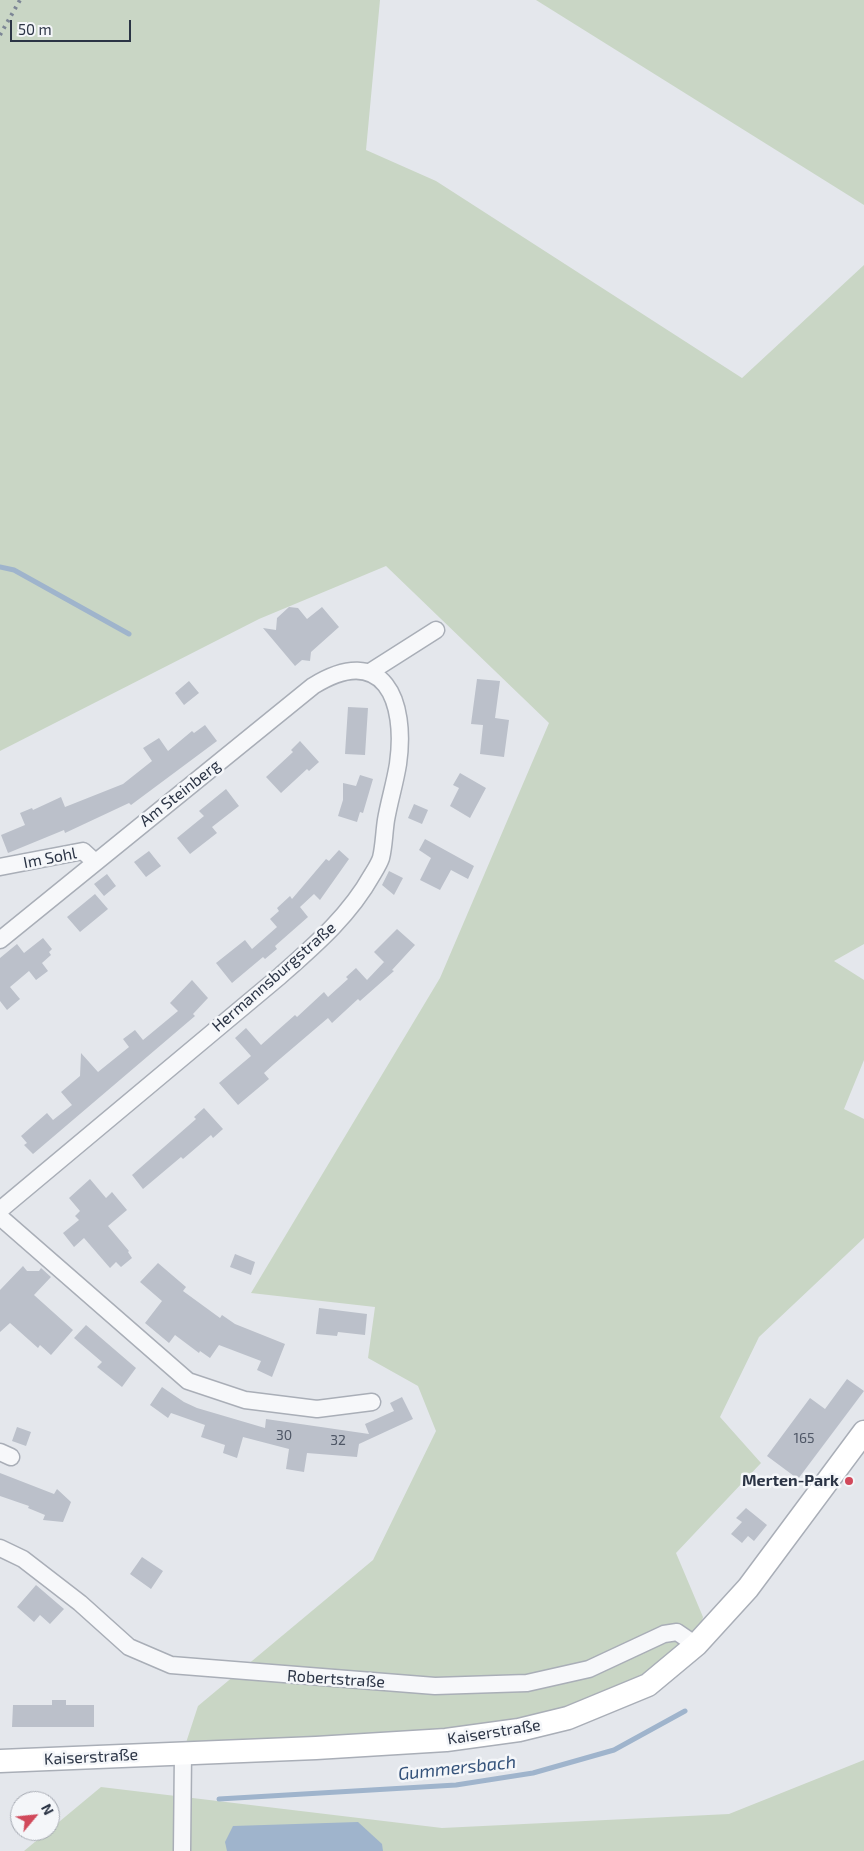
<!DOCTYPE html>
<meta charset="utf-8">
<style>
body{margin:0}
#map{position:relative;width:864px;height:1851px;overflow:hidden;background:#e4e7ec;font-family:"Exo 2",sans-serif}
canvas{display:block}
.north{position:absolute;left:10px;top:1791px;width:50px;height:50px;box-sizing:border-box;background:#f4f6f9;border:1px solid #a4a8b1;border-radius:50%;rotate:62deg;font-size:14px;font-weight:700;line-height:20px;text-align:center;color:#2b3445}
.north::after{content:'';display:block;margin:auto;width:18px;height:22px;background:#d1495b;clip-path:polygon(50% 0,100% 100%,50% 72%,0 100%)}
.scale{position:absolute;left:10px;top:20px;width:121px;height:22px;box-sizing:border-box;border:2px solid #2b3445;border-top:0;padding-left:6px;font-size:15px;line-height:18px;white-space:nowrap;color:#2b3445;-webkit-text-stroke:4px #f4f6f9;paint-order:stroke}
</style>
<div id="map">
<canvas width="864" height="1851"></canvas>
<div class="north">N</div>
<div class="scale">50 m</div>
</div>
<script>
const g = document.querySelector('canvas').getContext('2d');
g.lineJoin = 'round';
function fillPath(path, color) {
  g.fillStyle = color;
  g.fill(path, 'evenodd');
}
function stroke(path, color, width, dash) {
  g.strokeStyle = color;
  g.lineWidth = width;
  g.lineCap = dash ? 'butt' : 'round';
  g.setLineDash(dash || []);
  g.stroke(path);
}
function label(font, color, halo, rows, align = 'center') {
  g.font = font + ' "Exo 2",sans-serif';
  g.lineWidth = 5;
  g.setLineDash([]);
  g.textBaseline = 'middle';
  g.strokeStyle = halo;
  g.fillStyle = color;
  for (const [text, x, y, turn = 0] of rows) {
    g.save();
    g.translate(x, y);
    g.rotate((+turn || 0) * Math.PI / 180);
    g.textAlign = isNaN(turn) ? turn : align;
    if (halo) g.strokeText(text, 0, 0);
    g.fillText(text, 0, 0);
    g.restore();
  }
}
fillPath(new Path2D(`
 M0 0H380L366 150 436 181 742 378 864 265V944L834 961 864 980V1060L844 1109 864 1119V1238L759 1337 720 1417 761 1463 676 1553 703 1617 696 1645 568 1718 183 1752 198 1706 373 1560 436 1431 418 1386 368 1358 375 1307 251 1293 440 978 549 723 386 566 259 619 0 751Z
 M536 0H864V205Z
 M864 1760V1851H24L101 1787 442 1828 729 1814Z`), '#c9d6c5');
fillPath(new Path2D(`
 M358 1822 382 1844 383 1851H227L225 1842 233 1826Z`), '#9fb4cc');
stroke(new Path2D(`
 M0 567 14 570 129 634
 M219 1799 456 1785 533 1773 614 1750 685 1711`), '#9fb4cc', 5);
fillPath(new Path2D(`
 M289 607 298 608 307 619 322 607 339 627 311 652 310 661 302 660 295 666 263 628 276 630 277 618Z
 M477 679 500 681 495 718 509 720 504 757 480 754 483 725 471 724Z
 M189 681 199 693 184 705 175 693Z
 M348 707 368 708 365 755 345 754Z
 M205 725 217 741 131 805 129 803 65 833 64 830 8 853 1 835 25 825 20 813 32 808 33 810 61 797 65 807 123 784 152 761 143 748 159 738 168 751 192 731 194 733Z
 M300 741 319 762 309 771 307 769 281 793 266 777 293 752 291 750Z
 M460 773 486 788 470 818 450 806 459 788 453 785Z
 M360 775 373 779 363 813 360 812 357 822 338 816 343 800V783L356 786Z
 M226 789 239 806 212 827 217 833 190 854 177 838 204 816 199 811Z
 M414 804 428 810 422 824 408 818Z
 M425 839 474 866 468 879 451 870 440 890 420 880 431 858 419 850Z
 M339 850 349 859 320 900 314 894 300 907 308 917 275 946 277 949 265 959 263 957 232 983 216 963 245 940 252 949 277 927 270 919 279 911 277 908 290 896 292 899 326 859 329 861Z
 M149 851 161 866 146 877 134 862Z
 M389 871 403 878 394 895 382 885Z
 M107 874 116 886 104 896 94 884Z
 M95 894 108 909 80 932 67 917Z
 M397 929 415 945 392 970 394 971 360 1001 358 999 332 1023 328 1018 274 1064 264 1073 269 1079 238 1105 219 1083 251 1056 235 1038 246 1028 261 1045 295 1015 297 1017 324 992 328 997 348 979 346 977 356 968 367 980 384 962 389 967 374 952Z
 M43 938 52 949 49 952 51 955 42 963 48 971 36 980 29 971 10 987 20 999 7 1010 0 1001V958L17 944 24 953Z
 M192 980 208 998 193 1014 195 1016 33 1154 24 1145 27 1143 21 1136 47 1113 53 1120 72 1105 61 1092 80 1076 81 1053 98 1072 129 1047 123 1039 135 1030 143 1040 178 1011 170 1003Z
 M204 1108 223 1129 213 1138 211 1135 183 1159 181 1157 143 1189 132 1175 196 1119 194 1117Z
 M90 1179 106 1198 112 1192 127 1210 108 1226 129 1251 128 1252 132 1258 121 1267 116 1262 110 1268 84 1238 74 1247 63 1233 79 1220 75 1216 80 1211 69 1198Z
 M235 1254 255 1262 251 1275 230 1267Z
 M158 1263 186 1287 183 1291 220 1318 222 1315 235 1324 285 1344 272 1377 257 1370 261 1361 219 1345 210 1358 200 1351 199 1353 175 1335 169 1343 145 1323 162 1301 140 1282Z
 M23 1266 27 1271H39L41 1268 51 1277 34 1295 73 1330 51 1355 40 1345 38 1348 10 1323 0 1332V1290Z
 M319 1308 367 1314 365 1335 338 1332 337 1336 316 1334Z
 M86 1325 136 1368 122 1387 97 1367 102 1362 74 1338Z
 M847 1379 864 1391 798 1479 767 1456 810 1398 825 1409Z
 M162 1387 184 1402 197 1408 265 1428 266 1419 369 1434 365 1424 394 1411 390 1403 402 1397 413 1419 359 1444 357 1457 307 1453 304 1472 286 1469 289 1449 243 1437 237 1458 223 1453 225 1445 201 1437 205 1425 171 1413 168 1418 150 1405Z
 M17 1427 31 1432 26 1446 12 1441Z
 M0 1473 54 1494 57 1489 71 1502 63 1522 43 1520 45 1515 28 1508 29 1506 0 1496Z
 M746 1508 767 1525 754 1541 748 1536 742 1543 731 1534 742 1522 736 1518Z
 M142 1557 163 1571 151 1589 130 1574Z
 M36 1585 64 1609 50 1624 40 1615 34 1622 17 1607Z
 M52 1700H66V1705H94V1727H12L13 1705H52Z`), '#bbc0ca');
const street = new Path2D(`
 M370 672 436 630
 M0 867 83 851 95 862
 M0 940 313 686C384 642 407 701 398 764 395 783 389 802 386 820 384 833 384 846 381 858 379 864 375 870 372 875 349 916 315 945 280 976L0 1210
 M0 1217 188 1381 245 1400 317 1409 372 1402
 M0 1452 11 1457
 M0 1548 23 1559 80 1603 129 1647 171 1665 435 1686 527 1683 589 1669 664 1634 677 1632 696 1645
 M182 1851 183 1752`);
const secondary = new Path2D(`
 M0 1761 316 1748 446 1740 519 1730 568 1718 648 1685 696 1645 748 1588 864 1432`);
stroke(street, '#a9aeb7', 19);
stroke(secondary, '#a9aeb7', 25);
stroke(street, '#f7f8fa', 16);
stroke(secondary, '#fff', 22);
stroke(new Path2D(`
 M0 35 20 0`), '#7d8696', 4, [2.5, 5]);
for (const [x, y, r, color] of [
 [849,1481,5,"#d1495b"]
]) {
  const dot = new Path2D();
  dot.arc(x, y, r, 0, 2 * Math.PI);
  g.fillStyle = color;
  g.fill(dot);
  stroke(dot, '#f4f6f9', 2);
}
label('14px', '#4f5766', null, [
 ["30",284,1435],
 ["165",804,1438],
 ["32",338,1440]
]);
label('16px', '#2b3445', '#f4f6f9', [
 ["Am Steinberg",180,793,-38],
 ["Im Sohl",50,858,-11],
 ["Hermannsburgstraße",274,977,-41],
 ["Robertstraße",336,1679,4],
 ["Kaiserstraße",494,1732,-9],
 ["Kaiserstraße",91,1757,-3]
]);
label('bold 16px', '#2b3445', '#f4f6f9', [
 ["Merten-Park",839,1481]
], 'right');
label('italic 18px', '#34527a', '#f4f6f9', [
 ["Gummersbach",457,1768,-6]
]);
</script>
